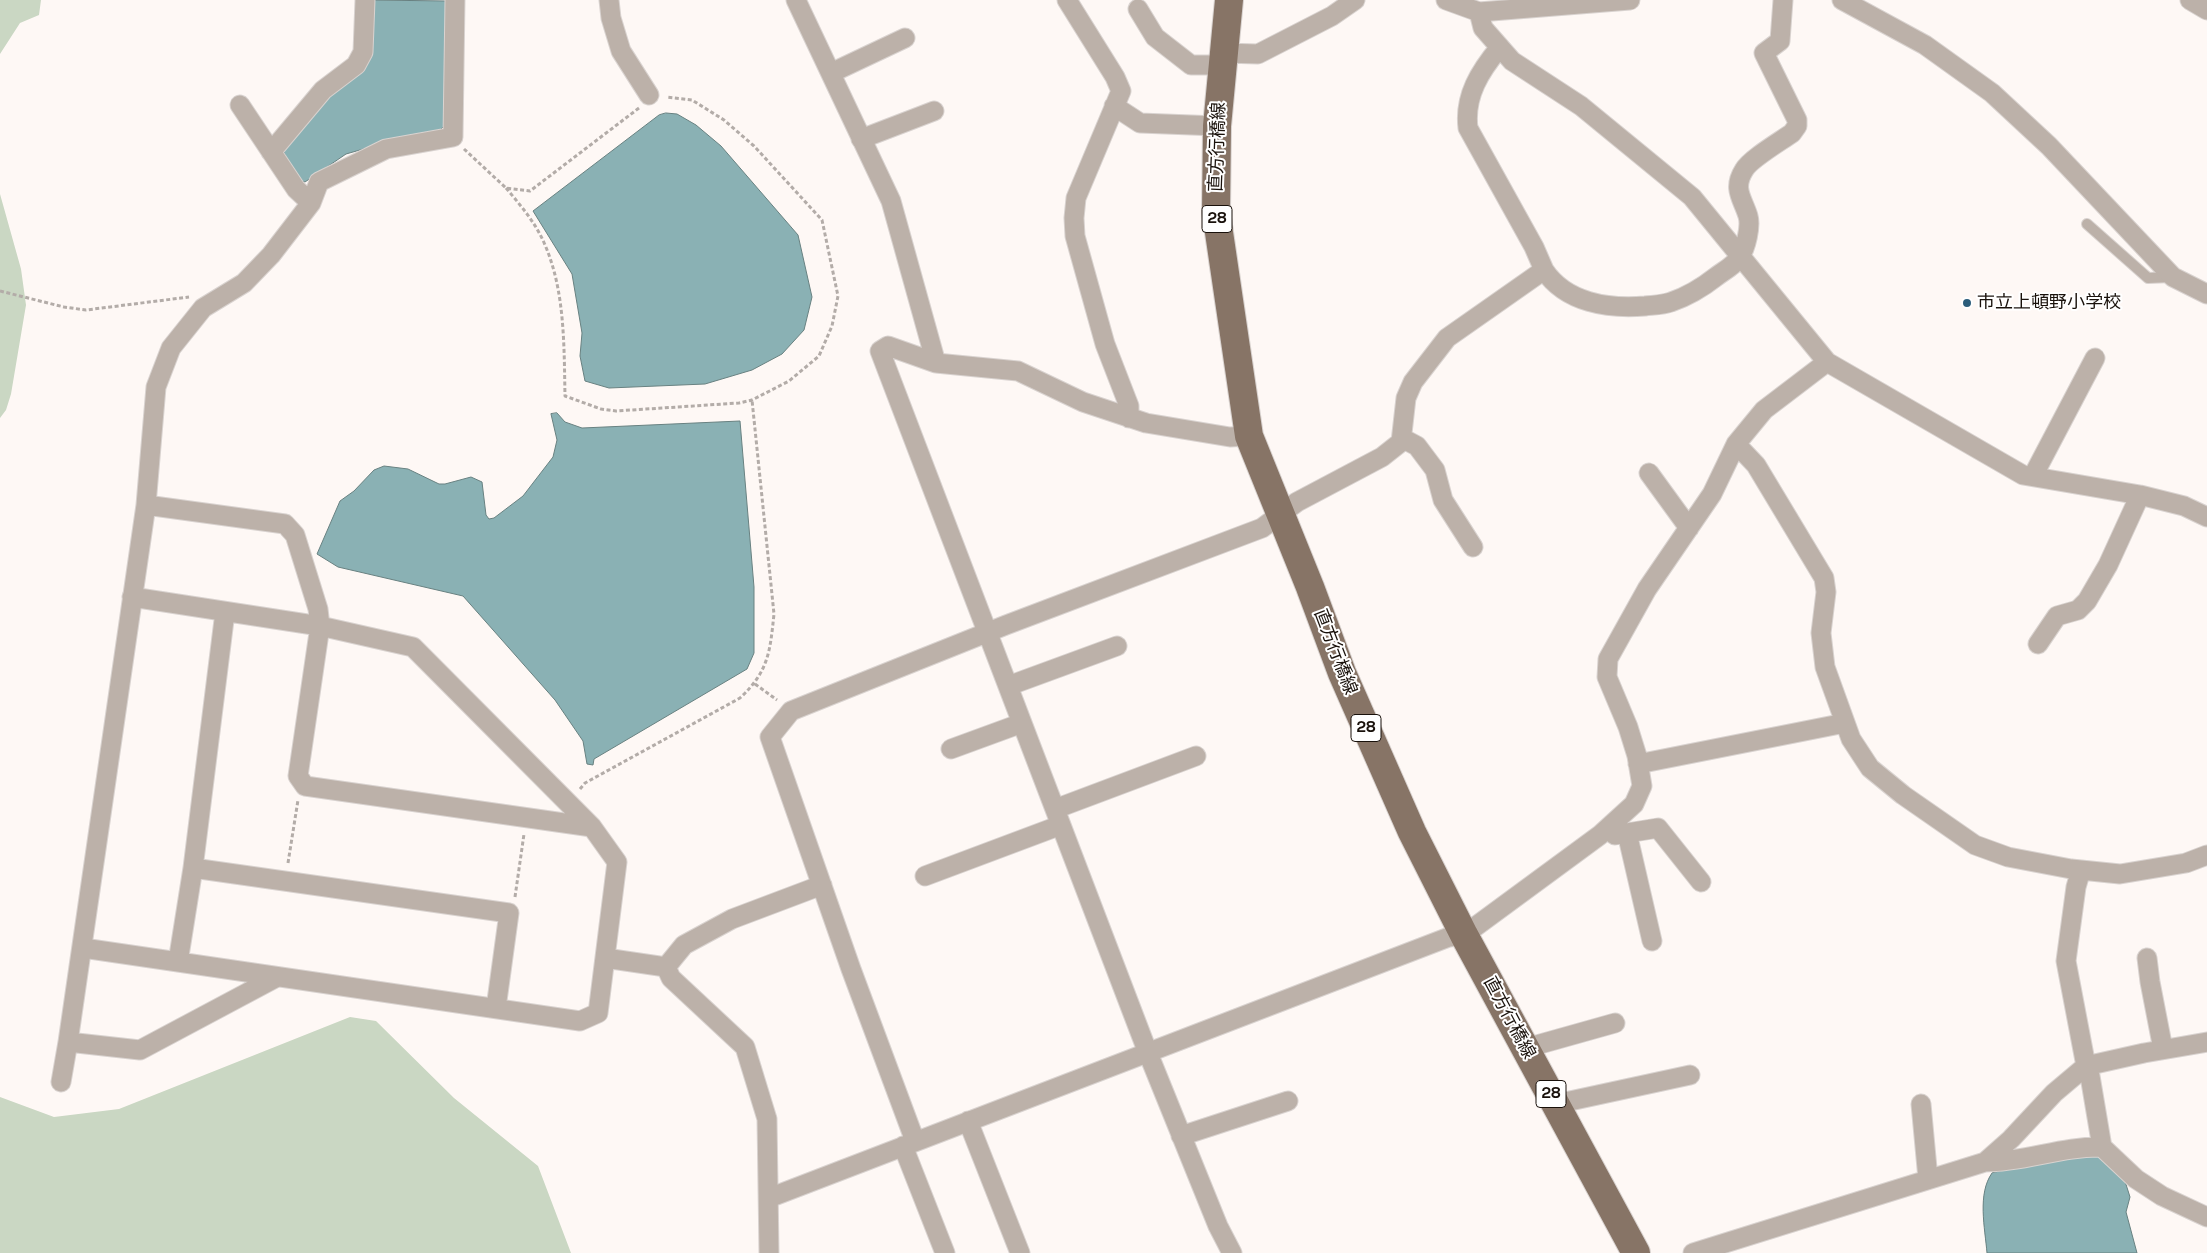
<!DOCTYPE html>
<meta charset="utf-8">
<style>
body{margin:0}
canvas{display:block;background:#fef8f5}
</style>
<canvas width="2207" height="1253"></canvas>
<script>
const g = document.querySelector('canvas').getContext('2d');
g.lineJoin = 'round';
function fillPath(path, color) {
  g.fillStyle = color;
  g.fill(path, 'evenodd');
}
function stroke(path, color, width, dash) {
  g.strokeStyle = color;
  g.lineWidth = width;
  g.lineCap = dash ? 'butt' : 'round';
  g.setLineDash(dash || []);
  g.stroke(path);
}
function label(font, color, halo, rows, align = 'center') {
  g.font = font + ' "Space Grotesk","Noto Sans JP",sans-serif';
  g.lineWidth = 4;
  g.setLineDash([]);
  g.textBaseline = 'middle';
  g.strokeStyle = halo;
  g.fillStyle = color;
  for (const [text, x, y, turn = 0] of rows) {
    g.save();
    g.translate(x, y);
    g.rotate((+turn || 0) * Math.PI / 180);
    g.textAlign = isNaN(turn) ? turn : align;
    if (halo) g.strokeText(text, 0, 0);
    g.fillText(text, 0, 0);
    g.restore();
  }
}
fillPath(new Path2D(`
 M0 0H41L39 15 20 23 0 54Z
 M0 194 21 269 26 305 11 394 6 410 0 418Z
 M350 1017 376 1021 454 1098 538 1166 571 1253H0V1097L54 1117 119 1109Z`), '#cad7c3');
const water = new Path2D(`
 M371 0 449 1 448 122 437 133 381 144 346 154 305 182 298 180 284 153 285 141 330 90 361 72Z
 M666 113 677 114 696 125 721 146 798 235 812 297 804 330 782 354 752 370 705 384 609 388 585 381 580 356 582 333 572 274 533 211 659 115Z
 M557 413 565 422 582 428 740 421 754 587V653L747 669 594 759 593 765 587 764 583 741 555 700 463 596 338 567 317 554 340 501 354 491 374 470 384 466 408 469 439 484H445L471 477 482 482 486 515 489 519 494 518 523 496 553 457 557 440 551 414Z
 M2082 1152 2101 1155 2124 1178 2130 1197 2126 1212 2137 1253H1987C1985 1228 1977 1194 1992 1173Z`);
fillPath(water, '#8ab1b4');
stroke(water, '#688181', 1);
const lane = new Path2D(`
 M2087 224 2148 278 2172 277`);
const street = new Path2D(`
 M609 0 611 18 621 51 649 95
 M796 0 891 201 936 363
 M1067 0 1115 77 1121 91 1076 198 1074 218 1075 236 1105 344 1129 406V418
 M1446 0 1479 12 1630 0
 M1842 0 1925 45 1992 93 2049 146 2173 277 2207 294
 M2190 0 2207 10
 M1138 9 1155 37 1191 65H1223
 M1479 12 1483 28 1512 61 1581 106 1692 197 1827 362 2023 475 2140 495 2184 506 2207 517
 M1500 47C1480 71 1464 96 1468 128L1534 247 1544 270
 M1224 53 1258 54 1332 16 1355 0
 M831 73 905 38
 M240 105 296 189 311 203
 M1114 106 1140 123 1217 126
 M861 139 934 111
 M271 152 323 90 356 65 363 52 365 0
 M1402 438 1417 446 1435 470 1443 500 1473 547
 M1736 444 1756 465 1824 578 1826 592 1821 633 1825 667 1851 739 1870 768 1903 795 1975 845 2008 857 2071 869 2120 874 2186 863 2207 855
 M1649 473 1689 528
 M2033 476 2095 358
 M146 505 285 524 295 535 318 609 320 626 298 776 305 786 592 827
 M225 612 193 868 509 913 496 1008
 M2038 644 2057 616 2078 610 2087 601 2108 565 2140 495
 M1008 686 1117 646
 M951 749 1022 723
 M1638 764 1845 723
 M1055 809 1196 756
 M1608 829 1615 835 1658 828 1701 882
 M1627 833 1652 941
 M2081 870 2076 887 2066 961 2086 1066 2090 1076 2102 1147 2136 1179 2162 1196 2207 1217
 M925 876 1061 825
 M83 948 580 1021 598 1013 617 862 592 827 413 647 320 626 132 597
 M605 958 666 967
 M2147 958 2150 982 2163 1049
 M178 962 193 868
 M666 967 671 978 745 1047 767 1119 769 1253
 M666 967 684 945 732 919 822 885
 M277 977 140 1050 68 1042 146 505 156 387 171 348 203 308 244 283 271 255 311 203 319 182 386 149 453 137 455 0
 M1526 1048 1615 1023
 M61 1082 68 1042
 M1556 1104 1690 1075
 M1921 1104 1928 1179
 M968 1121 1020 1253
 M1181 1136 1288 1101
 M915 1141 851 969 770 737 791 711 1006 625 1262 528 1297 502 1382 457 1401 442 1406 398 1413 382 1447 338 1544 270C1566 303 1608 309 1645 306 1654 305 1663 305 1671 302 1689 296 1703 287 1717 276 1725 270 1735 265 1740 256 1746 248 1751 226 1748 216 1743 199 1732 189 1744 170 1750 159 1781 141 1792 133L1797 126V120L1764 53 1780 41 1783 0
 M903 1146 945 1253
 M1985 1162C2025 1162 2062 1146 2102 1147
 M769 1198 1449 937 1464 935 1600 835 1634 804 1642 786 1637 756 1628 727 1607 677 1608 659 1647 589 1712 494 1736 444 1764 410 1827 362
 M1232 1253 1218 1226 1148 1053 880 351 888 346 936 363 1018 371 1083 402 1146 423 1230 437 1249 436
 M1693 1253 1985 1162 2011 1139 2054 1093 2086 1066 2144 1053 2207 1042`);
const primary = new Path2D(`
 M1229 0 1217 126 1216 212 1249 436 1310 587 1342 673 1412 832 1464 935 1636 1253`);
stroke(lane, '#d9d3d0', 12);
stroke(street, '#d9d3d0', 21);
stroke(primary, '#d9d3d0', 30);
stroke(new Path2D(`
 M464 149 506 188 530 191 639 108
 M506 188C521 206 536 223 545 245 565 291 564 346 565 396L601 409 616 411 739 403 752 400 789 381 819 356 832 326 838 296 822 220 754 146 724 120 692 100 666 97
 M0 291 64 307 86 310 189 297
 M755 684 777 700
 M580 789 585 783 740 698C769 671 770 651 774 614L752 400
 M288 863 298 800
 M515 897 524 834`), '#b3aca8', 3, [4, 2.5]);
stroke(lane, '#bcb1a9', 10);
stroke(street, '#bcb1a9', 19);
stroke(primary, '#877466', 28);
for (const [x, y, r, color] of [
 [1967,303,5,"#2b5d7b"]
]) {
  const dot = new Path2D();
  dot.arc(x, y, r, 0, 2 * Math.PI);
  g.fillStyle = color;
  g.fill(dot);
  stroke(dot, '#fff', 2);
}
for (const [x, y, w] of [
 [1217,219,30],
 [1366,728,30],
 [1551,1094,30]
]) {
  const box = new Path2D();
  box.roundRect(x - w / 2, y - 13.5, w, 27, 4);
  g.fillStyle = '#fff';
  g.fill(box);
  stroke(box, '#19110b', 1);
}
label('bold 16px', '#19110b', null, [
 ["28",1217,219],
 ["28",1366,728],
 ["28",1551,1094]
]);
label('18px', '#19110b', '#fff', [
 ["直方行橋線",1218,147,-88],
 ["直方行橋線",1335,652,69],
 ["直方行橋線",1509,1018,62]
]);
label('18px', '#19110b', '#fff', [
 ["市立上頓野小学校",1977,303]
], 'left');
</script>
